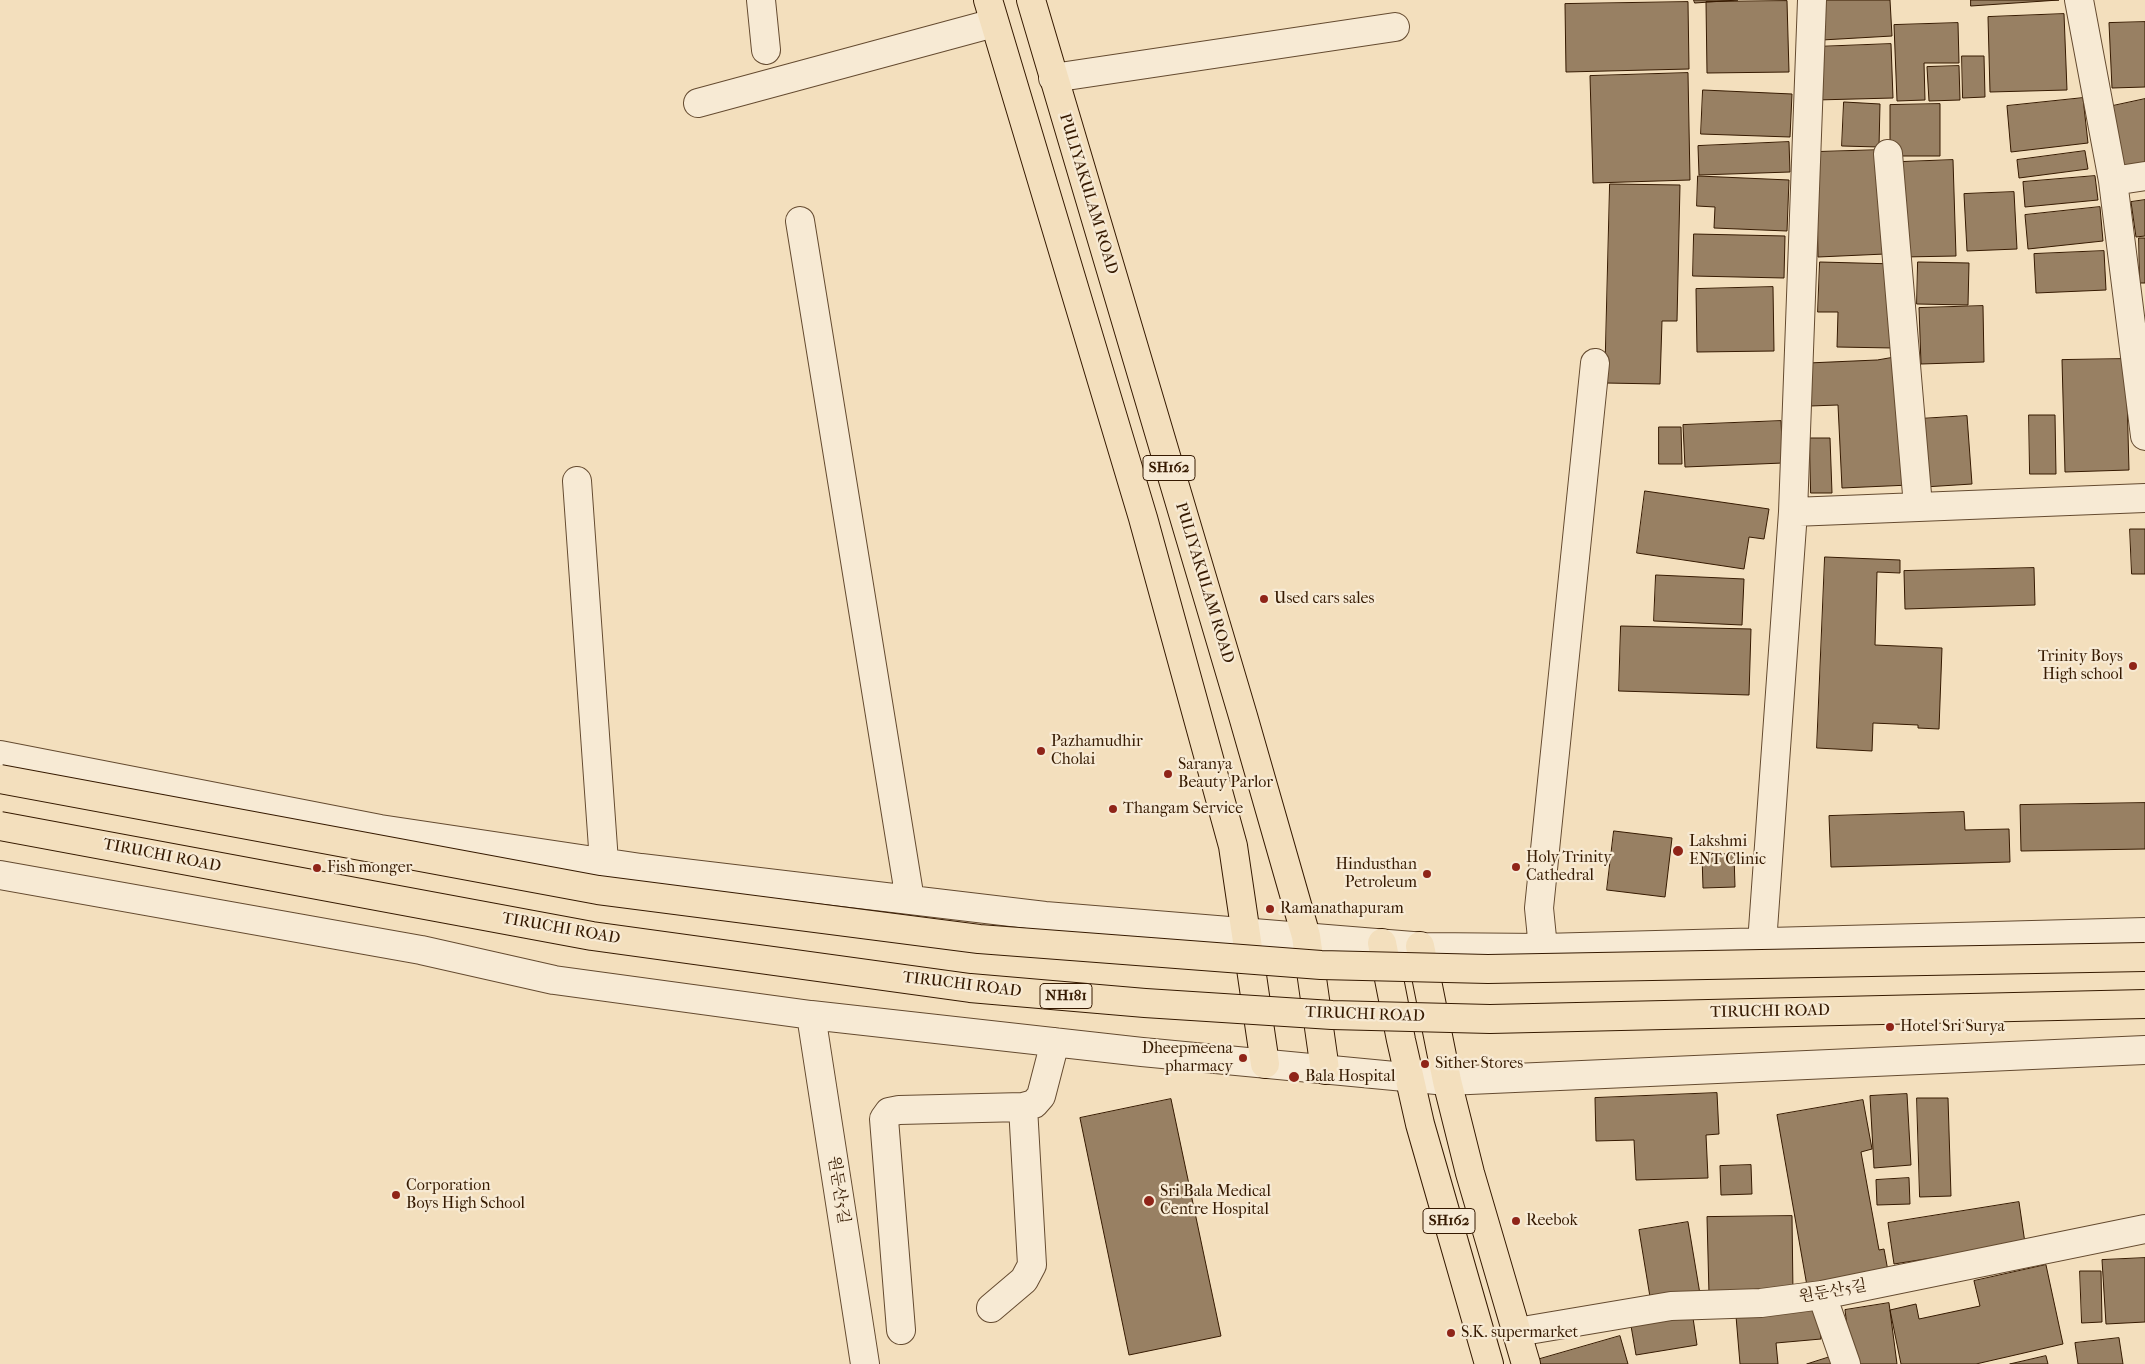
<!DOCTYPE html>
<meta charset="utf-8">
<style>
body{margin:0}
canvas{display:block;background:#f3dfbd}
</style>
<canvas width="2145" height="1364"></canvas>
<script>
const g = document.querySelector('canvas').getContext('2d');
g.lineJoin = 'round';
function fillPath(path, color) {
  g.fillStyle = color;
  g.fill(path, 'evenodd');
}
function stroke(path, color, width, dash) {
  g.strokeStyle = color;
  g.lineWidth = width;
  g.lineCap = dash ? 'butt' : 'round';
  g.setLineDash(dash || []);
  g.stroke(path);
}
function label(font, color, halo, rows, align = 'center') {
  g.font = font + ' "IM FELL French Canon","Noto Serif KR",serif';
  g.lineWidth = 4.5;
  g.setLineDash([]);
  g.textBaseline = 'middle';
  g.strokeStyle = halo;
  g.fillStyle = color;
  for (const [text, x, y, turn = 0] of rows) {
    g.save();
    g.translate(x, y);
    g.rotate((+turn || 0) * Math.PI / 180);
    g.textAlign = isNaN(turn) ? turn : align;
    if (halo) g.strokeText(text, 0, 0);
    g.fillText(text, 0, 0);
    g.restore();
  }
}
const building = new Path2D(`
 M1694 0H1738L1695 3Z
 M1819 0H1890L1892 36 1822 40Z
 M1971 0H2059L1971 6Z
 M1787 1 1789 72 1707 73 1706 2Z
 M1688 2 1689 69 1566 72 1565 4Z
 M2064 14 2067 90 1990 92 1988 17Z
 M2145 22V87L2112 88 2109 23Z
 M1958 23 1959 63H1924L1925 100 1897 101 1894 25Z
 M1891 44 1893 98 1816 100 1814 47Z
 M1962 56H1984L1985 97 1963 98Z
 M1959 66 1960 100 1929 101 1927 67Z
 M1688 73 1690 180 1593 183 1590 76Z
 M1703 90 1792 94 1790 137 1701 134Z
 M2083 98 2088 143 2011 152 2007 106Z
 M2145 99V166L2122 170 2108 107Z
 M1844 102 1880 104 1879 147 1842 146Z
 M1940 104V156H1890V105Z
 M1789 142 1790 172 1699 175 1698 146Z
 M1882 150 1885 254 1818 257 1816 152Z
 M2085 151 2088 169 2019 178 2017 160Z
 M1953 160 1956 256 1903 257 1901 162Z
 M1698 176 1789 180 1787 231 1714 228 1715 207 1697 206Z
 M2095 176 2098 200 2025 207 2023 182Z
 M1610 184 1680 185 1677 321H1662L1660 384 1605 383Z
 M2014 192 2017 249 1967 251 1964 194Z
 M2145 200V236L2136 237 2131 202Z
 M2100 207 2103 241 2028 249 2025 215Z
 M1694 234 1785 236 1784 278 1693 276Z
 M2139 238H2145V283H2140Z
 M2104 251 2106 290 2036 293 2034 254Z
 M1820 262 1896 264 1893 348 1837 347 1838 312H1818Z
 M1918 262 1969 263 1968 305 1917 304Z
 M1773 287 1774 351 1697 352 1696 289Z
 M1983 306 1984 362 1921 364 1919 308Z
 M1897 357 1910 485 1842 488 1838 405 1810 406 1808 363 1877 360Z
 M2126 359 2129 470 2065 472 2062 360Z
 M2029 415H2055L2056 474H2030Z
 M1967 416 1972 484 1924 487 1919 419Z
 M1781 421 1783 463 1685 467 1683 425Z
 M1659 427H1681L1682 464H1659Z
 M1810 438H1830L1832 493H1811Z
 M1645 491 1769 509 1764 539 1749 537 1744 569 1637 553Z
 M2130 529H2145V574H2132Z
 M1825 557 1900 560V573L1877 572 1875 645 1942 648 1939 729 1918 728V725L1873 723 1872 751 1817 748Z
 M2034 568 2035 605 1905 609 1904 571Z
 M1656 575 1744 579 1742 625 1654 621Z
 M1621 626 1751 629 1749 695 1619 691Z
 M2145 803V849L2021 851 2020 805Z
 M1964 812 1965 830 2009 829 2010 862 1831 867 1829 816Z
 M1614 831 1672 838 1665 897 1607 890Z
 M1734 854 1735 887 1703 888 1702 855Z
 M1717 1093 1719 1134 1706 1135 1708 1178 1636 1180 1634 1140 1596 1141 1595 1098Z
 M1907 1094 1911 1165 1874 1168 1870 1096Z
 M1917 1098H1948L1951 1196 1920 1197Z
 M1171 1099 1221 1336 1129 1355 1080 1118Z
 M1863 1100 1872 1149 1861 1152 1879 1250 1884 1249 1888 1271 1807 1286 1777 1115Z
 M1751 1165 1752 1194 1721 1195 1720 1166Z
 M1909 1178 1910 1204 1877 1205 1876 1180Z
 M2019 1202 2025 1243 1894 1264 1888 1223Z
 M1792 1216 1793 1293 1709 1294 1707 1217Z
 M1688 1222 1700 1294 1651 1303 1639 1230Z
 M2145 1258V1322L2106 1324 2102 1260Z
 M2046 1265 2063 1344 1976 1364H1901L1890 1310 1916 1304 1919 1319 1980 1306 1974 1281Z
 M2080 1271H2101L2102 1322 2082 1323Z
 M1889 1303 1897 1364H1852L1845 1310Z
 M1818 1309 1821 1339 1776 1343 1778 1364H1740L1736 1316Z
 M1692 1311 1697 1345 1636 1355 1630 1320Z
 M1620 1336 1628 1364H1534L1533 1361Z
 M2119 1338 2123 1364H2078L2075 1343Z
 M2046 1356 2048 1364H2010Z
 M1830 1357 1832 1364H1807Z`);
fillPath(building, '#988063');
stroke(building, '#361a01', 1);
const minor = new Path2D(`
 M761 0 766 50
 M2079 0 2113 181 2145 436
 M1053 78 1395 27
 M698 103 994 23
 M1888 154 1918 506
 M2113 181 2145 176
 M800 221 910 900
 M577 481 604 862
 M1793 512 2145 498
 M0 755 380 829 641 868 1045 916 1425 947 1543 948 2145 932
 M0 875 421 950 554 980 811 1015 1142 1052 1447 1081 2145 1050
 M1762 943 1793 512 1812 0
 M1543 948 1539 908 1595 363
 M811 1015 865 1364
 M1822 1295 1846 1364
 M991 1308 1024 1280 1032 1265 1023 1107
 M901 1330 884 1119 889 1112 899 1110 1023 1107 1034 1104 1041 1096 1055 1042
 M1517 1332 1671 1306 1761 1303 1822 1295 2145 1229`);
const major = new Path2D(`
 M988 0 1143 518 1233 846 1265 1064
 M1031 0 1243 716 1306 936 1325 1070
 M1382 943 1401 1040 1420 1124 1489 1364
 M1420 946 1447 1081 1470 1173 1526 1364`);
stroke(minor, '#654b30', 30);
stroke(major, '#361a01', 30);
stroke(minor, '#f7ead4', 28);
stroke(major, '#f3dfbd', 28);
const highwayBridge = new Path2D(`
 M0 779 598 890 979 939 1321 965 1488 969 2145 957
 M0 826 592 936 970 988 1145 1003 1332 1015 1490 1019 2145 1004`);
stroke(highwayBridge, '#361a01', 30, []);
stroke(highwayBridge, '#f3dfbd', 28);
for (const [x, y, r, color] of [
 [1264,599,5,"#8f2418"],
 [2133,666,5,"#8f2418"],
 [1041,751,5,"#8f2418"],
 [1168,774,5,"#8f2418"],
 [1113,809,5,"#8f2418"],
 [1678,851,6,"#8f2418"],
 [1516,867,5,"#8f2418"],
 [317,868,5,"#8f2418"],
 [1427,874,5,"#8f2418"],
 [1270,909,5,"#8f2418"],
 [1890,1027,5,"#8f2418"],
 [1243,1058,5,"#8f2418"],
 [1425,1064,5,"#8f2418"],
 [1294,1077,6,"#8f2418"],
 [396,1195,5,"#8f2418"],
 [1149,1201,6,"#8f2418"],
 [1516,1221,5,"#8f2418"],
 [1451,1333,5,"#8f2418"]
]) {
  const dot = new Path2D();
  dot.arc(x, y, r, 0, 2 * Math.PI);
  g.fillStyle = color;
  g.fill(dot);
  stroke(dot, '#f7ead4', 2);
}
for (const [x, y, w] of [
 [1169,468,52],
 [1066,996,52],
 [1449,1221,52]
]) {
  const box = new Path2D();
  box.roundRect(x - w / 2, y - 12.5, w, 25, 4);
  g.fillStyle = '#f7ead4';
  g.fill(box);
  stroke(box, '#361a01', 1);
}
label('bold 15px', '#361a01', null, [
 ["SH162",1169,468],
 ["NH181",1066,996],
 ["SH162",1449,1221]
]);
label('16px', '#361a01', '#f7ead4', [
 ["PULIYAKULAM ROAD",1088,194,73],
 ["PULIYAKULAM ROAD",1204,583,73],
 ["TIRUCHI ROAD",162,856,11],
 ["TIRUCHI ROAD",561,929,10],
 ["TIRUCHI ROAD",962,985,7],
 ["TIRUCHI ROAD",1770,1012,-1],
 ["TIRUCHI ROAD",1365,1015,2],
 ["원둔산5길",838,1190,81],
 ["원둔산5길",1833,1292,-10]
]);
label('16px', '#361a01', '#f7ead4', [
 ["Used cars sales",1274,599],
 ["Trinity Boys",2123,657,"right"],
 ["High school",2123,675,"right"],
 ["Pazhamudhir",1051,742],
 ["Cholai",1051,760],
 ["Saranya",1178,765],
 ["Beauty Parlor",1178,783],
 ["Thangam Service",1123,809],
 ["Lakshmi",1689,842],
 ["ENT Clinic",1689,860],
 ["Holy Trinity",1526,858],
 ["Cathedral",1526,876],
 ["Hindusthan",1417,865,"right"],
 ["Petroleum",1417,883,"right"],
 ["Fish monger",327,868],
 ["Ramanathapuram",1280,909],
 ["Hotel Sri Surya",1900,1027],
 ["Dheepmeena",1233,1049,"right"],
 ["pharmacy",1233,1067,"right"],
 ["Sither Stores",1435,1064],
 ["Bala Hospital",1305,1077],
 ["Corporation",406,1186],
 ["Boys High School",406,1204],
 ["Sri Bala Medical",1160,1192],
 ["Centre Hospital",1160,1210],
 ["Reebok",1526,1221],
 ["S.K. supermarket",1461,1333]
], 'left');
</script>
